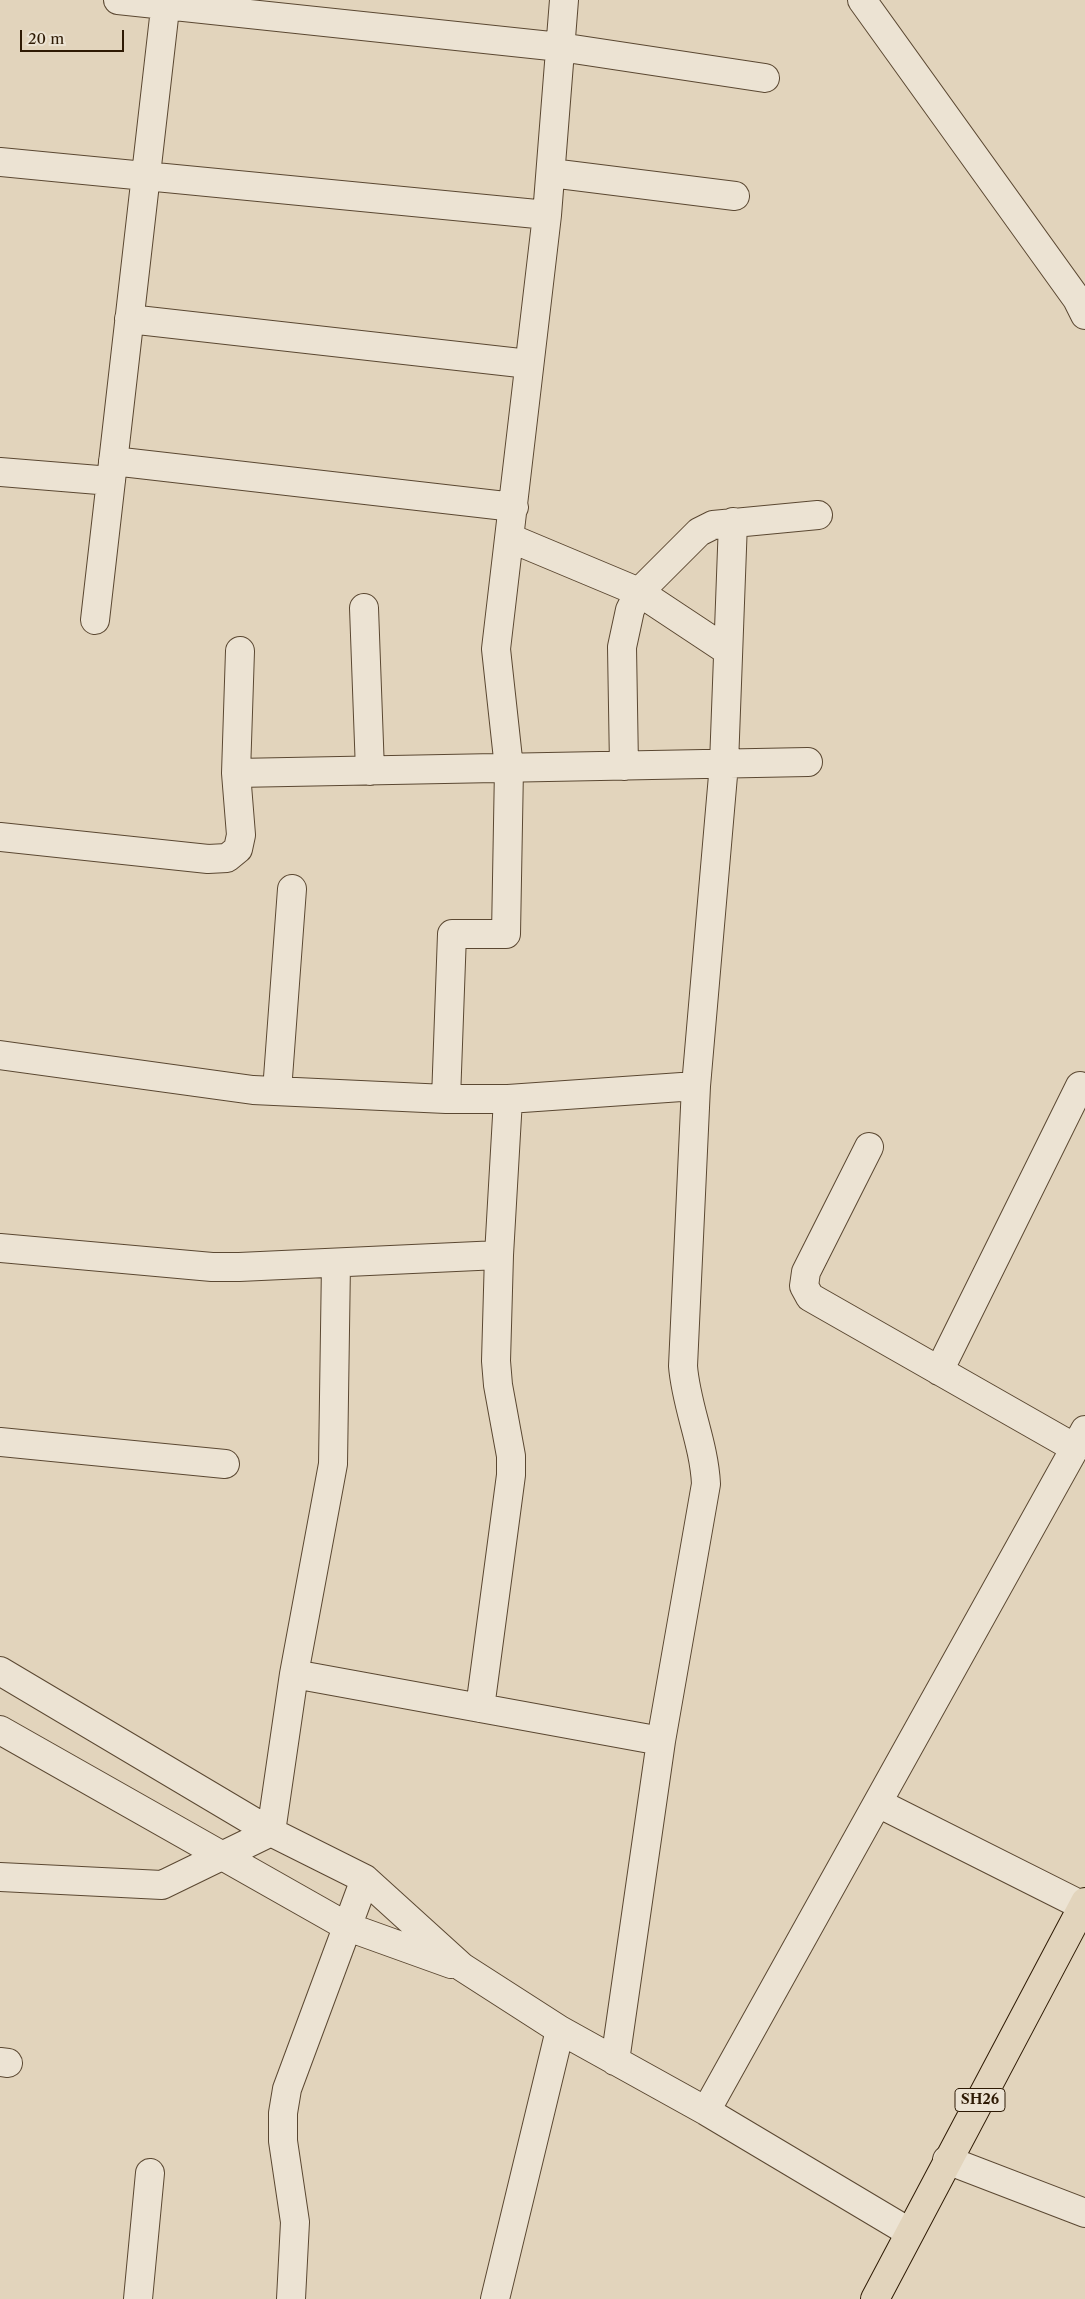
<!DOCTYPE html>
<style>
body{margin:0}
#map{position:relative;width:1085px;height:2299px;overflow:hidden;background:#e2d4bc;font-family:"Libre Caslon Text",serif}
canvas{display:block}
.scale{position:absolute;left:20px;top:30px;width:104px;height:22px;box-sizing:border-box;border:2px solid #2e1a04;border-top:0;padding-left:6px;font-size:15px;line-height:18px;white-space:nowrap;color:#2e1a04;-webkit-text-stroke:4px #ece3d3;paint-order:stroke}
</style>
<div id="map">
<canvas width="1085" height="2299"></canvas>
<div class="scale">20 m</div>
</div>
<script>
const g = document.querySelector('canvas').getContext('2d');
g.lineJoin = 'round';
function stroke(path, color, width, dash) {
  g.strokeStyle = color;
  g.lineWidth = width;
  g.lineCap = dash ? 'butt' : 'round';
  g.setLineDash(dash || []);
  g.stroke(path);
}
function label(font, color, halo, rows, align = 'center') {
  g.font = font + ' "Libre Caslon Text",serif';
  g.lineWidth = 4;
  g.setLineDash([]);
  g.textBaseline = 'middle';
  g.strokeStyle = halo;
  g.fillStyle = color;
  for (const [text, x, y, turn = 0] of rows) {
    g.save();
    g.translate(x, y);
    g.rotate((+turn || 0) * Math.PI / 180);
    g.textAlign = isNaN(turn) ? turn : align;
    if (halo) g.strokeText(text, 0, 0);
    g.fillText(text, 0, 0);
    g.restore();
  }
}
const minor = new Path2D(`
 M118 0 560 47 765 78
 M862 0 1077 299 1085 315
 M0 162 547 215
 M551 173 735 196
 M129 319 529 364
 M113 461 514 507
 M0 472 111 481
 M510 538 639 592 728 651
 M364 608 370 771
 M95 620 166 0
 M624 766 622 647 630 610 639 592 699 532 713 525 818 515
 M236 773 808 762
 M0 837 208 859 227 858 238 849 241 835 236 773 240 651
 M0 1055 253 1090 446 1099H508L696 1086
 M277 1091 292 889
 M446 1099 452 934H506L509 768 496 649 547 215 564 0
 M869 1147 806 1272 804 1286 810 1297 1075 1448
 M0 1248 212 1267H239L499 1255
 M939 1371 1080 1086
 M0 1442 225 1464
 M0 1671 271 1832 365 1879 462 1967 560 2030 706 2111 909 2232
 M294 1674 661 1741
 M480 1708 511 1475V1456L498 1385 496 1361 499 1255 508 1099
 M0 1730 348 1927 451 1964
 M878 1803 1083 1906
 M0 1877 162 1885 271 1832 294 1674 333 1464 336 1263
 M615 2061 661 1741 706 1484C704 1443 686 1406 683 1366L696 1086 724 764 733 522
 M0 2062 8 2063
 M706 2111 1085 1430
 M947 2160 1085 2213
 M138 2299 150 2173
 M291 2299 295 2222 283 2141V2113L287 2089 365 1879
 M495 2299 560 2030`);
const major = new Path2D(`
 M875 2299 1085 1902`);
stroke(minor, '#5b4832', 30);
stroke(major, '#2e1a04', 30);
stroke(minor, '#ece3d3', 28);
stroke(major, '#e2d4bc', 28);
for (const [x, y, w] of [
 [980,2100,50]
]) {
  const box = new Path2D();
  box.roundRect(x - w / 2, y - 11.5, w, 23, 4);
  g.fillStyle = '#ece3d3';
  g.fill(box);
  stroke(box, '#2e1a04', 1);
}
label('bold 14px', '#2e1a04', null, [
 ["SH26",980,2100]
]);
</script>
